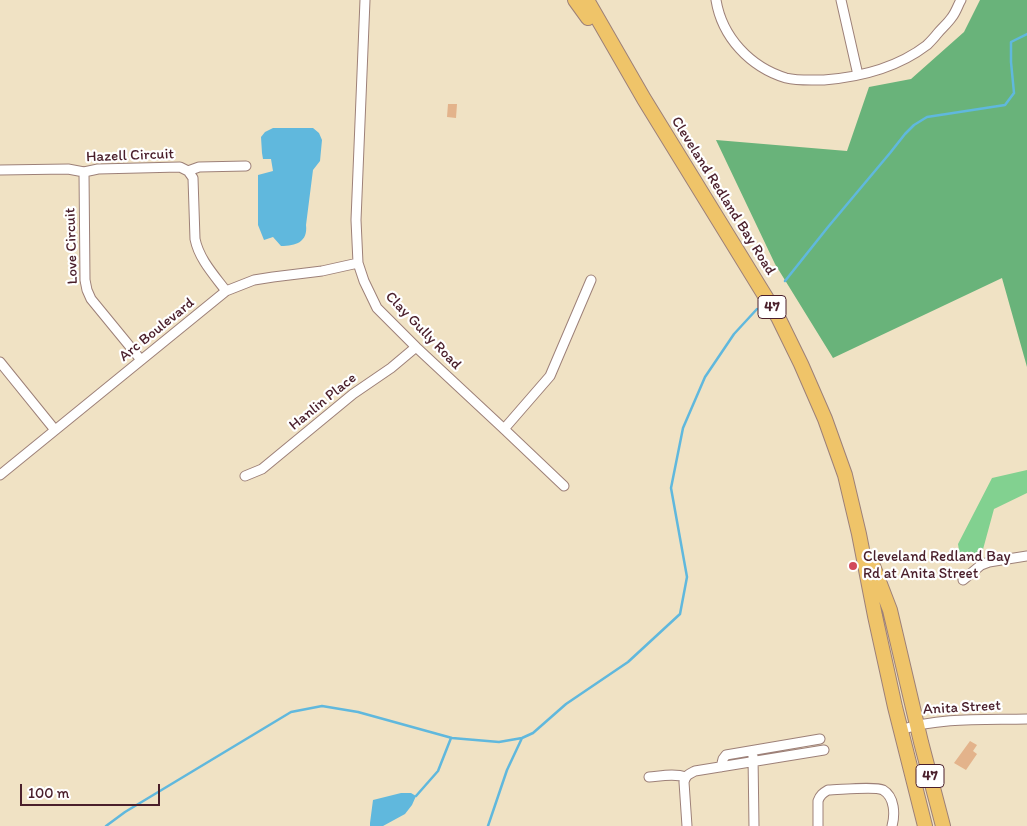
<!DOCTYPE html>
<style>
body{margin:0}
#map{position:relative;width:1027px;height:826px;overflow:hidden;background:#f0e2c4;font-family:Itim,sans-serif}
canvas{display:block}
.scale{position:absolute;left:20px;top:784px;width:140px;height:22px;box-sizing:border-box;border:2px solid #4a1f2b;border-top:0;padding-left:6px;font-size:15px;line-height:18px;white-space:nowrap;color:#4a1f2b;-webkit-text-stroke:4px #fff;paint-order:stroke}
</style>
<div id="map">
<canvas width="1027" height="826"></canvas>
<div class="scale">100 m</div>
</div>
<script>
const g = document.querySelector('canvas').getContext('2d');
g.lineJoin = 'round';
function fillPath(path, color) {
  g.fillStyle = color;
  g.fill(path, 'evenodd');
}
function stroke(path, color, width, dash) {
  g.strokeStyle = color;
  g.lineWidth = width;
  g.lineCap = dash ? 'butt' : 'round';
  g.setLineDash(dash || []);
  g.stroke(path);
}
function label(font, color, halo, rows, align = 'center') {
  g.font = font + ' Itim,sans-serif';
  g.lineWidth = 4.5;
  g.setLineDash([]);
  g.textBaseline = 'middle';
  g.strokeStyle = halo;
  g.fillStyle = color;
  for (const [text, x, y, turn = 0] of rows) {
    g.save();
    g.translate(x, y);
    g.rotate((+turn || 0) * Math.PI / 180);
    g.textAlign = isNaN(turn) ? turn : align;
    if (halo) g.strokeText(text, 0, 0);
    g.fillText(text, 0, 0);
    g.restore();
  }
}
fillPath(new Path2D(`
 M1027 470V493L994 509 982 553 960 557 958 544 992 478Z`), '#82d190');
fillPath(new Path2D(`
 M980 0H1027V367L1002 278 833 358 775 264 716 140 847 151 869 87 911 79 964 32Z`), '#69b37a');
fillPath(new Path2D(`
 M273 128H313L319 133 322 140 320 161 313 170 306 225C308 242 296 246 281 246L273 237 264 240 258 225V175L273 171 271 159H263L262 153 261 137 265 132Z
 M401 793H411L416 796 412 805 405 814 383 826H370V823L373 800Z`), '#60b8dd');
stroke(new Path2D(`
 M785 281 828 227 890 153 905 134 914 125 927 117 1005 105 1014 93 1011 62V42L1027 34
 M416 796 438 771 451 738
 M106 826 125 812 291 712 322 706 358 712 452 738 499 742 522 738 533 733 566 704 628 662 680 614 687 577 671 488 683 428 705 377 734 334 757 309
 M488 826 507 770 522 738`), '#60b8dd', 2.5);
fillPath(new Path2D(`
 M448 104H457L456 118 447 117Z
 M970 741 977 745 973 751 977 754 966 770 954 763Z`), '#e3b38b');
const minor = new Path2D(`
 M365 0 356 220 358 263 364 281 377 308 416 347 504 429 564 486
 M716 0C722 37 750 67 786 78 798 81 811 80 824 80 861 77 897 68 927 45 930 42 934 38 937 34 942 28 948 23 952 17 956 12 958 5 961 0
 M841 0 858 75
 M0 170 68 169 84 172 98 169 180 167 188 171 193 178 195 239C199 259 214 275 226 291
 M188 171 199 167 246 166
 M84 172 85 280 87 290 91 299 141 360
 M0 362 55 430
 M504 429 550 376 591 280
 M0 475 226 291 254 280 273 277 322 271 358 263
 M245 476 262 469 353 394 391 368 416 347
 M963 580 981 565 989 562 1027 556
 M900 730C941 717 984 720 1027 719
 M753 756 754 826
 M721 767 723 759 726 755 820 739
 M649 777C661 776 674 773 686 777
 M687 826 684 782C686 775 689 774 695 771L824 750
 M818 826V801C820 795 823 793 828 790 839 790 875 786 883 790 895 797 895 815 892 826`);
const highway = new Path2D(`
 M575 0 588 18
 M587 0 644 99 778 317 801 364 825 419 845 475 859 534 875 616 895 707 925 826
 M870 558 890 610 921 742 943 826`);
stroke(minor, '#9d8078', 11);
stroke(highway, '#9d8078', 16);
stroke(minor, '#fff', 9);
stroke(highway, '#efc469', 14);
for (const [x, y, r, color] of [
 [853,566,5,"#d1495b"]
]) {
  const dot = new Path2D();
  dot.arc(x, y, r, 0, 2 * Math.PI);
  g.fillStyle = color;
  g.fill(dot);
  stroke(dot, '#fff', 2);
}
for (const [x, y, w] of [
 [772,307,28],
 [930,776,28]
]) {
  const box = new Path2D();
  box.roundRect(x - w / 2, y - 11.5, w, 23, 4);
  g.fillStyle = '#fff';
  g.fill(box);
  stroke(box, '#4a1f2b', 1);
}
label('bold 14px', '#4a1f2b', null, [
 ["47",772,307],
 ["47",930,776]
]);
label('15px', '#4a1f2b', '#fff', [
 ["Hazell Circuit",130,156,-2],
 ["Cleveland Redland Bay Road",723,196,58],
 ["Love Circuit",72,246,-92],
 ["Arc Boulevard",157,330,-39],
 ["Clay Gully Road",423,331,46],
 ["Hanlin Place",323,402,-39],
 ["Anita Street",962,708,-3]
]);
label('15px', '#4a1f2b', '#fff', [
 ["Cleveland Redland Bay",863,557],
 ["Rd at Anita Street",863,574]
], 'left');
</script>
